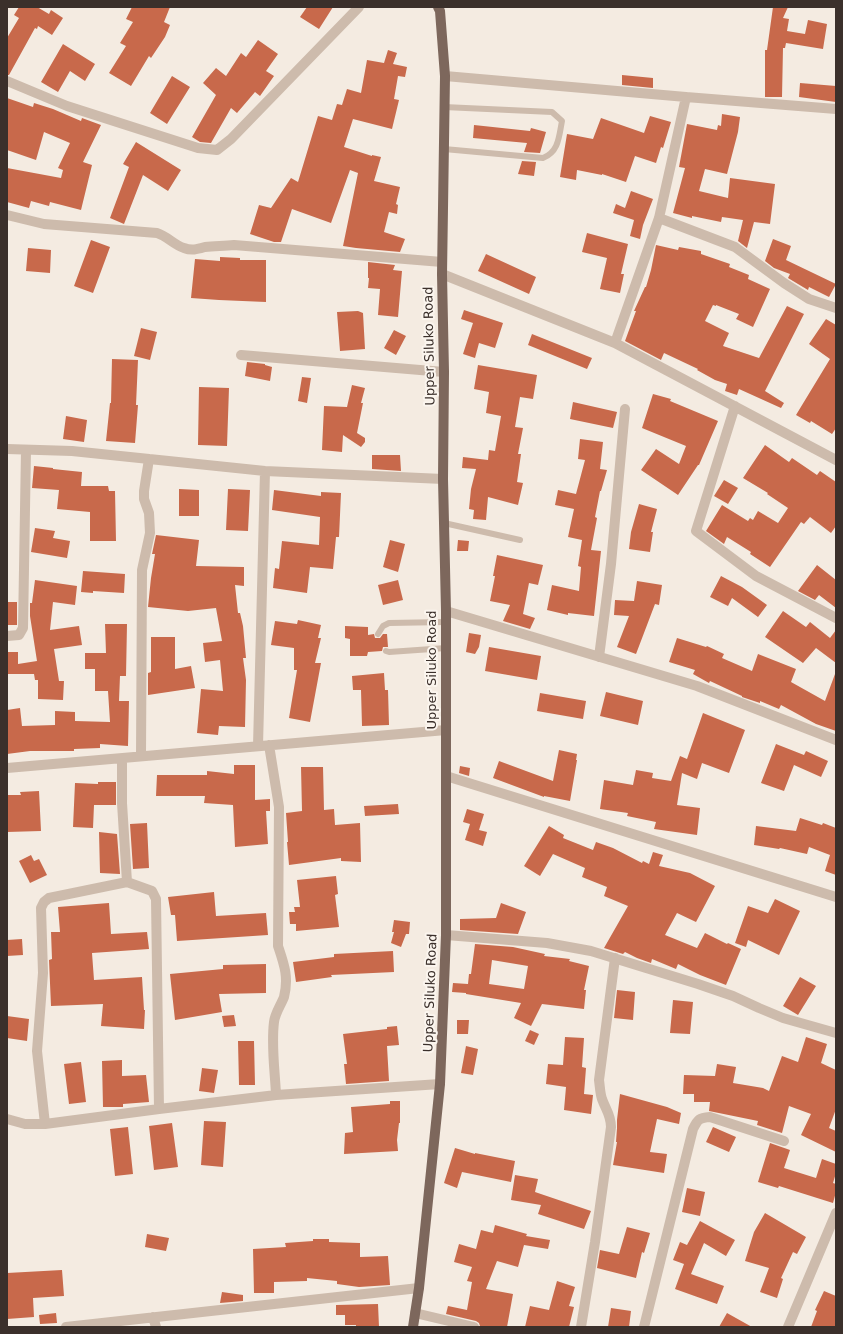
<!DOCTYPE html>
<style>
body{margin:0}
#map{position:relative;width:843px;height:1334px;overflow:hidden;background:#f4ebe1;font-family:"DejaVu Sans",sans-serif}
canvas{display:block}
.frame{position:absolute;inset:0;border:8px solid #3b302b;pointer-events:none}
</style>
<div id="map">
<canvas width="843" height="1334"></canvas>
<div class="frame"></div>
</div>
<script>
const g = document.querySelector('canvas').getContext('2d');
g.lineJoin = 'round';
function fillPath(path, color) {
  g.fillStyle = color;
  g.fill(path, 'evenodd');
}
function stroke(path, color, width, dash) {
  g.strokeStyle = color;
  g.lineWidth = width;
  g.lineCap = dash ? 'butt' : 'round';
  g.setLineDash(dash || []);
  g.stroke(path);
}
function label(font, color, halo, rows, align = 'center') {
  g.font = font + ' "DejaVu Sans",sans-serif';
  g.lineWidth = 4;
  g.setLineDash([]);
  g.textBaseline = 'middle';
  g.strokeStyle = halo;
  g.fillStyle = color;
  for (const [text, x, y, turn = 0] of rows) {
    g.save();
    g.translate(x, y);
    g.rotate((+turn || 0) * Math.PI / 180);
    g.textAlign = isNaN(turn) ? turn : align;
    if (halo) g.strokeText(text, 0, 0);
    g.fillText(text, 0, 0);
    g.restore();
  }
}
fillPath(new Path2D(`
 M19 7H37L49 14 51 10 63 18 52 35 38 26 37 29 35 28 9 75H7V38L19 18 14 15Z
 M132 7H170L164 22 170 25 165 37 151 58 149 56 131 86 109 73 126 46 120 43 133 22 126 19Z
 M307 7H333L319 29 300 17Z
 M773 7H788L783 18 789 19 787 31 805 34 808 20 827 24 823 49 786 43 785 48H783L782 97H765V50H767Z
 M258 40 278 54 266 71 274 76 260 96 255 92 237 113 231 108 211 143 200 142 192 137 216 95 203 83 216 68 226 76 241 53 246 57Z
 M63 44 95 64 85 81 70 71 58 92 41 82Z
 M388 50 397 53 393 64 407 67 405 77 398 76 394 99 399 100 392 129 353 119 344 147 372 156V155L381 157 374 181 400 187 396 204 398 205 397 214 389 212 384 232 405 239 400 252 356 248 343 246 358 173 350 170 331 223 292 209 281 242H274L250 234 259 205 271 208 291 178 298 182 318 116 332 120 337 104 342 105 347 89 361 93 367 60 384 63Z
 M622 75 653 78V88L622 85Z
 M172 76 190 87 167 124 150 113Z
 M800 83 836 86V102L799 97Z
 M7 98 33 107 34 103 53 109 81 121 82 118 101 125 83 162 92 165 81 210 50 202 49 206 31 201 29 208 7 202V168L61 178 63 170 58 168 70 143 44 132 36 160 7 150Z
 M722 114 740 117 738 132 727 174 705 169 699 191 728 198 730 178 775 184 770 224 754 222 747 248 738 241 743 220 722 217 721 222 692 216V218L673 213 685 168 679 167 687 124 717 130 718 125 721 126Z
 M650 116 671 122 663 148 661 147 656 163 635 156 626 182 602 174V175L577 170 576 180 560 177 567 134 593 139 601 118 644 133Z
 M474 125 530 131 531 128 546 132 540 153 524 152 527 143 473 138Z
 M136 142 181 170 168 191 143 175 124 224 110 218 129 167 123 164Z
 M522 161 536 162 534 176 518 174Z
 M631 191 653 199 643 225 640 239 630 236 634 220 613 213 616 204 625 208Z
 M587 233 628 244 621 274H624L620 293 600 289 607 258 582 252Z
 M773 239 791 246 786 260 836 284 829 297 809 287 808 290 788 278 790 274 774 268 765 261Z
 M91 240 110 247 93 293 74 286Z
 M656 245 678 250 679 247 701 251V254L730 264 729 267 749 275 748 279 770 289 753 327 736 319 739 314 716 305V306L713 305 705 321 729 333 723 346 759 358 787 306 804 314 765 391 784 403 781 408 739 389 737 395 725 391 727 384 715 380 697 370 698 369 664 353 661 360 625 341 636 311H634L645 287H646L651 270Z
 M28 248 51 250 50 273 26 271Z
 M486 254 536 277 529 294 478 271Z
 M220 257 240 258V260H266V302L219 300 191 298 195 259 220 261Z
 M368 262 395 265 393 270 402 271 398 317 378 315 380 289 368 288 369 278H368Z
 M464 310 503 323 495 348 479 343 475 358 463 354 473 323 461 319Z
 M358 311 363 313 365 349 340 351 337 312Z
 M826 319 836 325V428L832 434 811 421 810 423 796 415 830 359 809 344Z
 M141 328 157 332 150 360 134 356Z
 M394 330 406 336 396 355 384 348Z
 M532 334 592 358 587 369 528 345Z
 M112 359 138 360 136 405H138L135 443 106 441 110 403H111Z
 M247 362 265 364V365L272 367 270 381 245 376Z
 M478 365 537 375 533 399 520 397 515 427 523 428 518 454H521L517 482 523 483 518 505 488 497 486 520 473 519 474 510 469 509 471 489 476 469 462 468 463 457 488 460 489 450 495 451 501 416 486 413 489 392 474 389Z
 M302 377 311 378 307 403 298 401Z
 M352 385 365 388 361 403H363L357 433 365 438V442L361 447 343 435 342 452 322 450 324 406 347 407Z
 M199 387 229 388 227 446 198 445Z
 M653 394 671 399 670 401 718 421 699 465H698L678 495 641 470 656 449 679 464 686 446 642 428Z
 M573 402 617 412 613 428 570 419Z
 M66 416 87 420 84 442 63 439Z
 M580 439 603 442 600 469 607 470 601 491H600L595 517 597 518 591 550 601 551 594 616 568 613V615L547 610 552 585 579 591 581 567 578 566 582 540 568 537 574 509 555 505 558 490 576 494 585 460 578 459Z
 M765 445 789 462 792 458 817 475 820 471 836 482V526L831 533 810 517 804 524 801 522 770 567 750 554 751 552 727 537 724 544 706 531 722 505 748 521 750 518 753 520 758 511 778 523 788 508 767 494 768 493 743 478Z
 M372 455H400L401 471 372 469Z
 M34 466 53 468V469L82 472 81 486H108L109 491H115L116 541H90V512L57 509 59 490 32 488Z
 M724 480 738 488 728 504 714 496Z
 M179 489 199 490V516H179Z
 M228 489 250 490 248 531 226 530Z
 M274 490 321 496V492L341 493 339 537H336L333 569 310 567 307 593 273 588 275 568 279 569 282 541 319 545 320 517 272 510Z
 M639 504 657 509 651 532H653L650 552 629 549 631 532Z
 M35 528 55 531 53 538 70 541 67 558 31 552Z
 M156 535 199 540 196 566 244 567V586L235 585 238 613H240L243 626 246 658H243L246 680 245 727 219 726 218 735 197 733 201 689 223 691 220 660 205 662 203 643 222 641 216 608 188 611 148 607 151 578 155 554H152Z
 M390 540 405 544 398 572 383 567Z
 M458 540 469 541 468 551H457Z
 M497 555 543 565 538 585 529 583 523 614 535 618 530 629 503 621 510 605 490 601 495 576H493Z
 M817 565 836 580V608L819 595 815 600 798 591Z
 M83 571 125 574 124 593 93 591V593L81 592Z
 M721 576 742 587 767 605 758 617 732 598 728 606 710 597Z
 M35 580 77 586 75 605 53 602 50 630 79 626 82 645 54 649 59 681H64L63 700 38 699V680H35L34 674H7V652H18V664L37 661 30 616V603H32Z
 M398 580 403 600 383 605 378 585Z
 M637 581 662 585 659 605 655 604 636 654 617 647 629 616 614 615 615 600 634 601Z
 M7 602H17V625H7Z
 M783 611 806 627 810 622 830 638 836 630V663L816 648 803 663 765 637Z
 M298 620 321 625 318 638H321L315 663H321L310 722 289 718 297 670H294V648L271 645 275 621 297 624Z
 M105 624H127L126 676H120L119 701H129L128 746 100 744V748L74 749V751H30L7 754V710L20 708 22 726 55 725V711L75 712V721L110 722 108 691H95V669H85V653H106Z
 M345 626 368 627V635L374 634 375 638H380L383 634H387L388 647H383L382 651 368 652 367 656H350V639L345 638Z
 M469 633 481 635 479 647 475 654 466 652Z
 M151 637H175V669L191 666 195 688 148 695V673L151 672Z
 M677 638 706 647 707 646 724 654 722 658 752 671 758 654 796 669 791 682 825 701 835 674H836V731L816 724 781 705 779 709 760 701V703L742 697V696L710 681 709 683 693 674 695 670 669 662Z
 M489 647 541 656 537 680 485 671Z
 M384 673 385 690H388L389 725 362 726 361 690H353L352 676Z
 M606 692 643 701 638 725 600 716Z
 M540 693 586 701 583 719 537 711Z
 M703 713 745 730 729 773 702 763 697 779 682 773 677 805 700 808 697 835 654 829 656 822 627 816 628 813 600 809 604 780 633 785 636 770 653 773 652 778 671 781 680 756 687 759Z
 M776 744 804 755 806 751 828 761 821 777 794 765 784 791 761 783Z
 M559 750 577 754 576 760H577L570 801 544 796V797L493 778 499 761 553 781Z
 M234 765H255V800L270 799V811H266L268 844 235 847 233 805 204 803 205 796H156L157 775H207V771L234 774Z
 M460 766 470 768 469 776 459 773Z
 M301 767H323L324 810 334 809 335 825 360 823 361 862 341 861V858L289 865 287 842H288L286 813 302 811Z
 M98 782H116V805H94L93 828 73 827 75 783 98 784Z
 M39 791 41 831 7 832V795H21L20 792Z
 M398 804 399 814 365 816 364 806Z
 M467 809 484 814 479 830 487 832 483 846 465 840 470 824 463 822Z
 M800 818 822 825 823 823 836 828V875L825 871 830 855 809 847 807 854 780 848 779 849 754 845 756 826 796 831Z
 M147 823 149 868 133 869 130 824Z
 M549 826 564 835 563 838 593 850 596 842 613 848 642 863 643 861 649 864 653 852 663 855 659 866 690 873 715 886 696 922 677 913 665 935 697 948 705 933 727 944 728 943 741 949 726 985 700 975 678 964 676 969 652 959 651 963 637 958 625 952 623 954 604 948 628 906 604 896 607 887 582 877 585 868 553 854 540 876 524 866Z
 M99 832 117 834 120 874 100 873Z
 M31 855 34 861 39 859 47 875 30 883 19 861Z
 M336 876 338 894 335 895 339 927 296 931V924H290L289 912H295L294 907H300L297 880Z
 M214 892 216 916 266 913 268 935 177 941 175 915H171L168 897Z
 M775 899 800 911 779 955 748 940 746 947 735 943 748 906 768 913Z
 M109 903 111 934 147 932 149 949 92 953 94 980 142 977 144 1010H145L144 1029 101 1026 103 1004 51 1006 49 960 52 959 51 932H60L58 907Z
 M501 903 526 912 518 934 460 930V919L496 918Z
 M394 920 410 922 409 934H406L401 947 391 943 394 932H392Z
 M22 939 23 955 7 956V940Z
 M475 944 513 947 545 954 544 956 570 959 569 961 589 966 584 990H586L584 1009 542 1004 531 1026 514 1018 521 1003 466 994V993L452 992 453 983 468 984 469 974H471ZM492 960 528 966 524 989 489 984Z
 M393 951 394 972 331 975 332 977 296 982 293 962 334 957V954Z
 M266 964V993L219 994 222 1012 175 1020 170 974 223 969V965Z
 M800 977 816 986 798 1015 783 1006Z
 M617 990 635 992 633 1020 614 1018Z
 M673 1000 693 1002 690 1034 670 1033Z
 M234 1015 236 1026 224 1027 222 1016Z
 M7 1016 29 1019 27 1041 7 1038Z
 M457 1020H469L468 1034H457Z
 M397 1026 399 1045 387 1046 389 1081 346 1084 344 1064H347L343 1034 387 1029V1027Z
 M530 1030 539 1034 534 1045 525 1041Z
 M565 1037 584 1038 582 1067 586 1068 584 1094 593 1095 591 1114 564 1110 566 1087 546 1084 548 1064 563 1065Z
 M806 1037 827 1044 821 1063 836 1070V1109L829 1128 836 1131V1152L801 1135 811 1114 789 1106 782 1133 757 1125 758 1121 709 1111 710 1102H694V1094H683L684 1075 715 1076 717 1064 736 1067 733 1083 763 1088 769 1091 782 1056 798 1062Z
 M238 1041H254L255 1085H239Z
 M466 1046 478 1049 473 1075 461 1073Z
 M122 1060V1076L146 1075 149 1102 123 1104V1107H103L102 1061Z
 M81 1062 86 1102 69 1104 64 1064Z
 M202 1068 218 1070 214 1093 199 1091Z
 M620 1094 667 1107 681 1113 679 1124 657 1119 650 1152 667 1154 664 1173 613 1165 617 1142H616L617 1128V1120Z
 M390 1101H400V1123H399L397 1140 398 1151 344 1154 345 1133 353 1132 351 1107 390 1104Z
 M204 1121 226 1122 223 1167 201 1165Z
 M172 1123 178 1167 154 1170 149 1126Z
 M128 1127 133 1174 115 1176 110 1129Z
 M713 1127 736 1137 729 1152 706 1142Z
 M770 1143 790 1150 784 1168 816 1178 822 1159 836 1164V1173L833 1183 836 1184V1192L833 1203 779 1186 778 1188 758 1182Z
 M455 1148 475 1154V1153L515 1161 511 1182 462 1172 457 1188 444 1183Z
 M515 1175 538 1179 535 1192 591 1211 584 1229 538 1214 541 1205 511 1200Z
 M687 1188 705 1192 700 1216 682 1212Z
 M765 1213 806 1237 797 1254 793 1252 781 1278 783 1279 777 1298 760 1292 769 1268 745 1261 754 1232Z
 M700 1221 735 1240 726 1256 704 1243 691 1274 724 1286 717 1304 675 1289 684 1264 673 1260 680 1242 687 1245Z
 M495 1225 527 1234 526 1236 550 1240 548 1249 524 1245 518 1267 497 1261 486 1289 513 1294 507 1327H485L480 1326 479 1323 476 1321 446 1314 448 1306 467 1310 472 1282 467 1281 472 1267 454 1262 459 1244 476 1249 481 1230 493 1233Z
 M627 1227 650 1233 644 1253 642 1252 636 1278 597 1268 600 1250 619 1254Z
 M147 1234 169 1238 166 1251 145 1247Z
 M313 1239H329V1242L360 1243V1257L388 1256 390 1285 359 1287 337 1284V1281L307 1278V1281L274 1282V1293H254L253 1249 286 1247 285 1243 313 1241Z
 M62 1270 64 1296 33 1298 34 1317 7 1319V1273Z
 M557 1281 575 1287 569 1306 574 1307 569 1327H525L530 1306 549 1310Z
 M824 1291 836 1296V1327H811L817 1311 815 1310Z
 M222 1292 243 1295V1301L220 1303Z
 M378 1304 379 1327H356V1325H345V1315H336V1305Z
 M611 1308 631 1311 629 1327H608Z
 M56 1313 57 1323 40 1324 39 1315Z
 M727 1313 752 1327H719Z`), '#c8694b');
stroke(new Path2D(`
 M444 149 543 158C559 152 559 136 562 121L552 112 444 107
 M444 523 520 540
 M378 634 383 626 389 623 446 622
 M386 651 389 652 446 648`), '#cdbbac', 6);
stroke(new Path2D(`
 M445 76 686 97 836 109
 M7 81 67 106 198 148 217 150 231 139 359 7
 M7 215 44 224 157 233C167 236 174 245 184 248 192 251 198 249 205 247 215 246 224 246 234 245L442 262
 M659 218 735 247 784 283 809 299 836 308
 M442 274 615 343 836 460
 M615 343 659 218 686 97
 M241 355 444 372
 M735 406 696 531 756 576 836 618
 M7 449 72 451 265 471 443 479
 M446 611 697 686 836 740
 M7 636 19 635 23 628 26 450
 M599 657 611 564 625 409
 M269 745 279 807 278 946C284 964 289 977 284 997 281 1005 275 1013 274 1022 271 1046 275 1071 276 1095
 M258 746 265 471
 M141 756 142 570 150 533 149 513 144 499V491L149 459
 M7 768 446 730
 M446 776 836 897
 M127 882 152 891 156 899 159 1109
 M446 935 547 943 591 951 698 984 733 996 759 1008 783 1018 836 1033
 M7 1119 25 1124H45L159 1109 276 1095 440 1084
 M45 1124 37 1051 43 973 41 908 44 902 49 898 127 882 122 803V759
 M415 1313 474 1327
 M153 1317 156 1327
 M66 1327 419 1288
 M581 1327 595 1242 611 1127C611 1115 606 1110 602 1099 600 1093 600 1087 599 1080L615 958
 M644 1327 693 1129C698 1119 699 1118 710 1117L784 1141
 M788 1327 836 1213`), '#cdbbac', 10);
stroke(new Path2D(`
 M413 1327 419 1288 440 1084 446 935V611L443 479 444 372 442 274 445 76 440 11 438 7`), '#7d675c', 10);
label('13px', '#3b302b', '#fbf5ee', [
 ["Upper Siluko Road",430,346,-91],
 ["Upper Siluko Road",433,670,-90],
 ["Upper Siluko Road",431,993,-88]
]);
</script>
